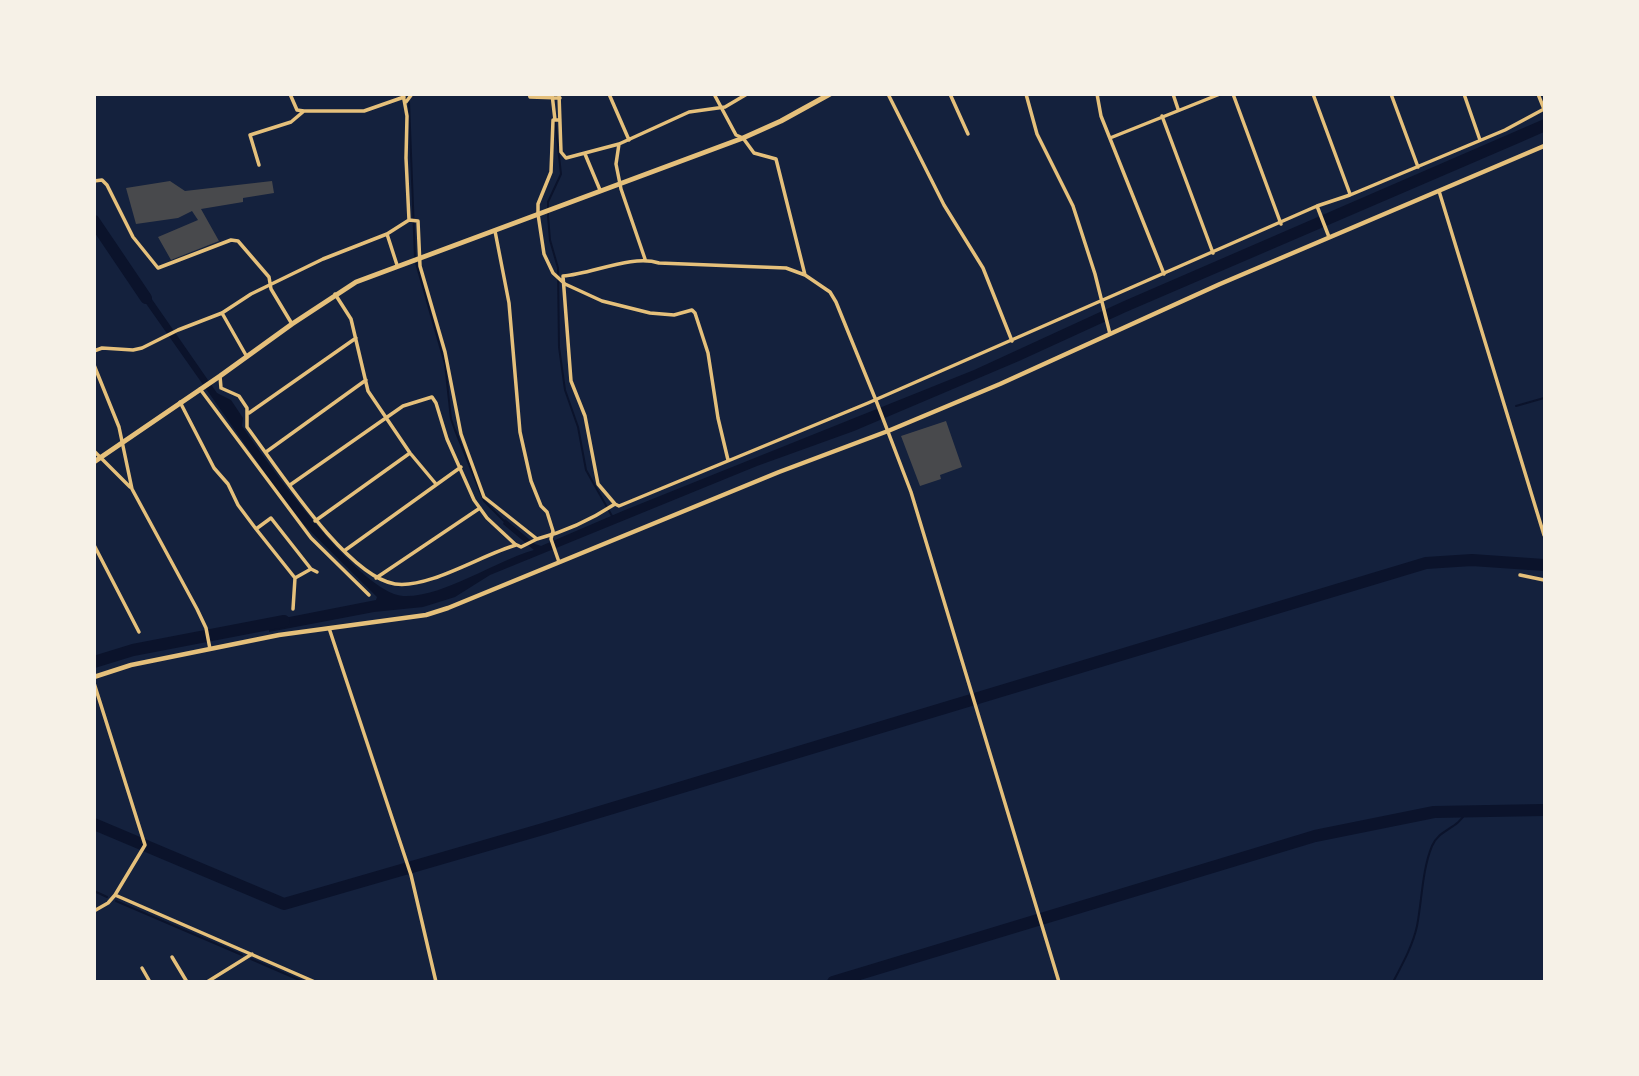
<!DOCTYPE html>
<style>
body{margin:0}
#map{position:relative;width:1639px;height:1076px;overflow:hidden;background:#14213d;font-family:Arial,sans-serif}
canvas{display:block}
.frame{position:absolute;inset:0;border:96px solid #f6f1e7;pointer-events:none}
</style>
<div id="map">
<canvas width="1639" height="1076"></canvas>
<div class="frame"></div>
</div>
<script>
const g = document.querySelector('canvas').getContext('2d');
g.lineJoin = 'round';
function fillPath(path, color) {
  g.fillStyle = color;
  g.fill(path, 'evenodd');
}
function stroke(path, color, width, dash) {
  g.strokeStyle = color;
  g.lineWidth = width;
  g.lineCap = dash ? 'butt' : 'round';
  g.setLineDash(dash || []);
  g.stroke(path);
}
fillPath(new Path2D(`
 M1544 119V132L1519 143 1126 312 1019 361 854 431 757 466 490 575 455 597 423 607 374 612 269 632V621L376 600 377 597 305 526 275 487 135 288 140 282 217 393 231 400 243 418 242 426C267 462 359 593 403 596 442 598 495 561 534 550L503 524 505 519 535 544 541 546 625 510 974 370 1124 301Z`), '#0b132b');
stroke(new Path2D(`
 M409 102 415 258
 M555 120 561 174 548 202V216L550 240 558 268 559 347 565 390 578 427 586 470 612 516
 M416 263 445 364 451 419 455 430 484 501 504 521
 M1516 406 1544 398
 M94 891 107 897
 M116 901 242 955
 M251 959 304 982
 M1393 982C1402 965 1413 945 1417 926 1422 901 1422 870 1432 846 1440 828 1457 830 1466 812`), '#0b132b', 2);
stroke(new Path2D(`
 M94 221 146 298
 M94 662 133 650 284 621
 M94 824 284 904 543 829 1426 563 1472 560 1544 565
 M833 982 1315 836 1434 812 1544 810`), '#0b132b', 12);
fillPath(new Path2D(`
 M170 181 185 191 272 181 274 193 243 198V202L201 209 219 241 171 260 158 237 198 220 192 211 178 218 136 224 126 188Z
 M946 421 962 467 940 475 941 479 920 486 901 436Z`), '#48494c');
stroke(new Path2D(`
 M290 94 297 110 304 111H364L404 97
 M403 94 407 116 406 158 409 220 418 221 420 266 445 352 461 434 484 497 537 539C564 532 592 519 615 504L619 506 868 403 1317 206 1350 195 1505 130 1544 109
 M529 94 530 97 560 98
 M552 94 555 120
 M559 94 561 152 566 158 619 144 616 164 621 189 645 259
 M609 94 629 140
 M714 94 736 135 743 138 754 153 776 159 805 275
 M888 94 944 205 983 268 1012 341
 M950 94 968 134
 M1026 94 1037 134 1073 206 1095 274 1110 334
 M1097 94 1101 116 1164 274
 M1173 94 1178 109
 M1233 94 1281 224
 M1313 94 1350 194
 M1391 94 1418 167
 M1464 94 1480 140
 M1538 94 1544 109
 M406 102 412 94
 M1162 116 1213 253
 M560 120H553L551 172 538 204V214L544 254 553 273 565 284 602 301 650 313 674 315 692 310 695 313 708 353 718 418 728 460
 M1110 138 1220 94
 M619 144 689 112 725 107 747 94
 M585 154 600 190
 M259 165 250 135 291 122 304 111
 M94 181 102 180 107 185 133 237 158 268 231 240 238 241 269 277 271 289 292 324
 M1439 191 1544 535
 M1317 206 1329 237
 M495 231 509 303 520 432 531 481 541 506 547 512 553 531 551 539 559 562
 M387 234 409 220
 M335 294 351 319 368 391 410 453 436 484
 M222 313 247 357
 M94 351 102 348 133 350 142 348 178 330 222 313 251 294 323 259 387 234 397 265
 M94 365 119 427 132 489 197 609 206 628 210 649
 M220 376 221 388 239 396 247 408V427C277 467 346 576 395 584 429 589 483 554 516 545L487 518 474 500 447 439 436 403 432 397 403 406 290 485
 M200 389 311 538 369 595
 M180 402 214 468 228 484 238 505 256 529 295 578 293 609
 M249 413 356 338
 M94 451 130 487
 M266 452 366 380
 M615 504 598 484 585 416 571 381 563 276C592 274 632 254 659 263L786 268 805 275 830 292 836 302 877 403 911 492 1059 982
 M315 521 410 453
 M256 529 271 518 311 569
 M94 545 139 632
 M517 545 521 547 537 539
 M344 551 461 467
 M1520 575 1544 580
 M295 578 311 569 317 572
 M376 578 480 508
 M329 628 411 875 436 982
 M94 683 145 845 115 895 108 903 94 911
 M115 895 315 982
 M172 957 187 982
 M142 968 150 982
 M207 982 252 954`), '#e5c07b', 3.5);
stroke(new Path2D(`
 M94 677 131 665 279 635 426 615 448 608 779 472 888 431 1000 384 1220 284 1544 146`), '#e5c07b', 4.5);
stroke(new Path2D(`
 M94 462 220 376 292 324 356 282 743 138 781 121 830 94`), '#e5c07b', 5);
</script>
